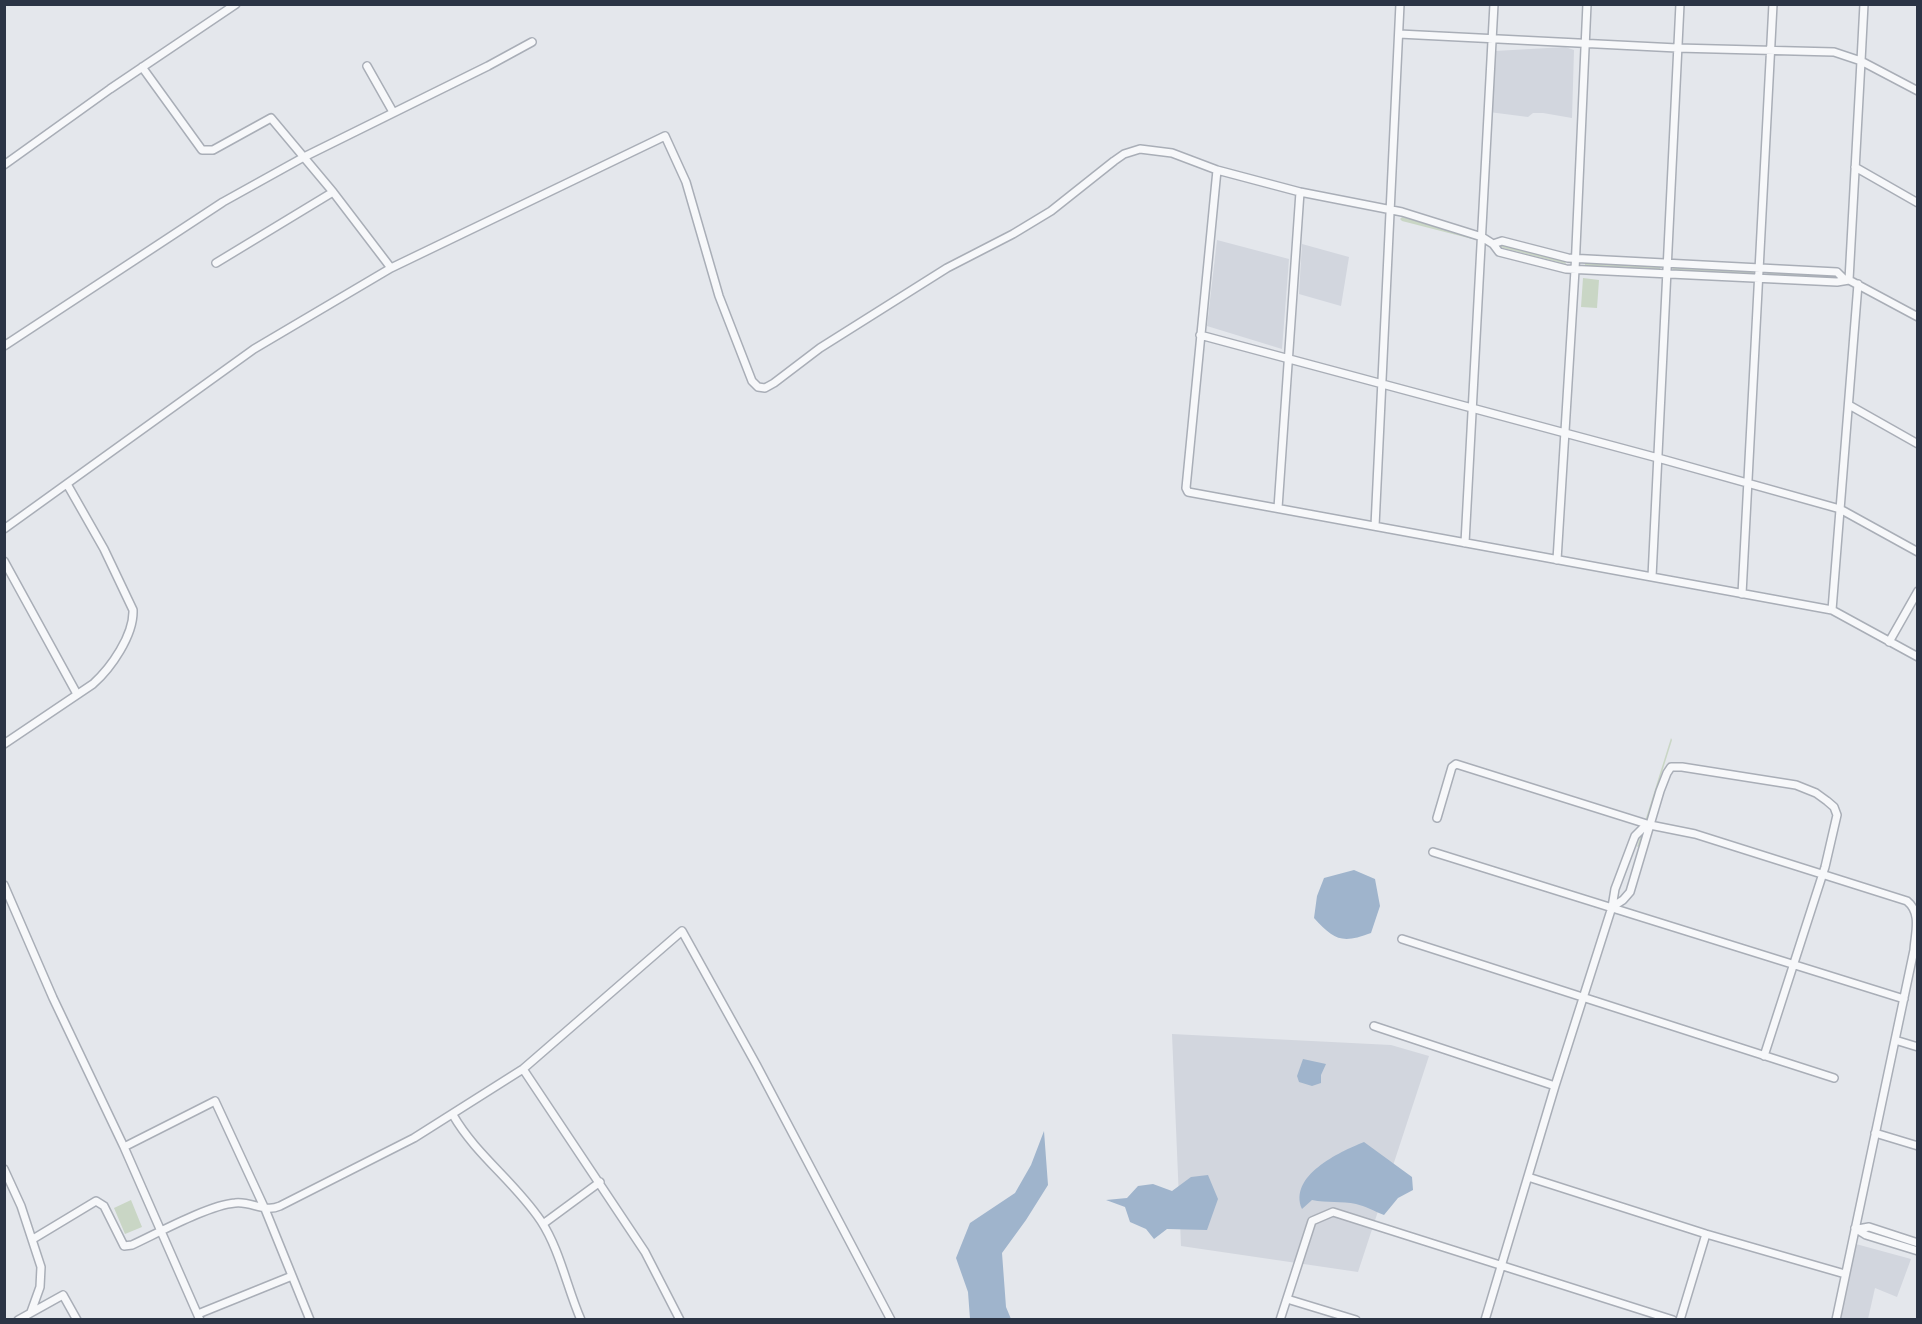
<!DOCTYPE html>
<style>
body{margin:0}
#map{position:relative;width:1922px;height:1324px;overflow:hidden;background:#e4e7ec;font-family:"Alegreya Sans",sans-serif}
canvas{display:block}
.frame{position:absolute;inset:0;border:6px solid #2b3445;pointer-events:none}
</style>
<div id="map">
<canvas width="1922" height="1324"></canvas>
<div class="frame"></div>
</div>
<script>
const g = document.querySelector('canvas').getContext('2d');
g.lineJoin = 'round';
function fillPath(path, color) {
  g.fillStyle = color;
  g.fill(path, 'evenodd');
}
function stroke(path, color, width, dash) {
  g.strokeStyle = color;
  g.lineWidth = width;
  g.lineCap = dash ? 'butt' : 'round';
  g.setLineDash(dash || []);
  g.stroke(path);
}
fillPath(new Path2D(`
 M1565 47 1574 50 1572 118 1543 113H1533L1528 117 1489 112 1495 51Z
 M1217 240 1289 259 1282 349 1207 326Z
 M1302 244 1349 257 1341 306 1299 294Z
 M1172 1034 1391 1045 1429 1056 1358 1272 1181 1246Z
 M1856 1244 1911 1259 1897 1297 1875 1288 1868 1319H1840Z`), '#d2d6de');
fillPath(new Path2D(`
 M1402 217 1475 236 1476 240 1402 221 1400 219Z
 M1488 240 1565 261 1566 264 1488 244Z
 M1585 262 1660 266 1661 267 1659 270 1585 266Z
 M1674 267 1752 270 1754 272 1752 275 1674 271 1672 268Z
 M1769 271 1838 275 1839 278 1769 275 1767 274Z
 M1583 278 1599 280 1597 308 1581 307Z
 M1671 738 1672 740 1639 846 1637 847Z
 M131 1200 142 1227 125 1234 114 1208Z`), '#c9d6c5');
fillPath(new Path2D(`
 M1354 870 1375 879 1380 906 1371 933C1342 944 1334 940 1314 918L1317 896 1324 878Z
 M1303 1059 1326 1064 1321 1075V1083L1312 1086 1299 1082 1297 1076Z
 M1044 1131 1048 1185 1026 1220 1002 1253 1006 1307 1011 1319H970L968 1292 956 1258 970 1223 1015 1193 1031 1165Z
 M1364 1142 1412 1177 1413 1190 1398 1198 1384 1215C1374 1211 1365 1206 1356 1204 1342 1201 1327 1203 1312 1200L1302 1209C1288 1176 1339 1152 1364 1142Z
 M1208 1175 1218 1199 1207 1230 1167 1229 1154 1239 1146 1229 1130 1222 1125 1207 1106 1200 1127 1198 1138 1186 1153 1184 1172 1191 1191 1177Z`), '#9fb4cc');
const street = new Path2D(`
 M1399 34 1677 48 1834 52 1861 61 1864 4
 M367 66 393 112
 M142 67 202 150H213L271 118 333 192 391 268
 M4 165 110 89 236 4
 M1855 167 1918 203
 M1217 170 1186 488 1188 492 1832 610 1918 657
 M1493 244 1502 241 1568 258 1837 272 1844 279
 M216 263 333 192
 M1849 280 1861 61 1918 91
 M1200 335 1658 458 1840 509 1918 552
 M4 346 223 202 304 157 488 66 532 42
 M1849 405 1918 444
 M1278 508 1300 192
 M1375 526 1400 4
 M4 529 254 349 391 268 665 136 686 182 719 296 752 381 758 387 765 388 774 383 820 348 947 268 1013 234 1051 211 1114 161 1124 154 1140 149 1172 153 1217 170 1300 192 1402 212 1482 237 1493 244 1499 252 1566 269 1837 282 1849 280 1918 317
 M1465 543 1494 4
 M1557 560 1575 270 1587 4
 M4 561 77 694
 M1652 577 1680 4
 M1742 594 1773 4
 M1832 610 1858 284
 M1889 642 1918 591
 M4 744 93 684C111 668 134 635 133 610L104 549 67 484
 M1437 818 1452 767 1456 764 1650 825
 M1433 852 1904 999
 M4 885 53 998 124 1147 200 1320
 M1612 907 1623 900 1630 892 1660 791 1667 773 1671 767H1682L1796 785 1816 793 1827 801 1834 807 1837 815 1825 867 1764 1056
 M1402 939 1834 1078
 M1374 1026 1555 1086
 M1895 1040 1918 1047
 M523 1069 645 1252 680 1320
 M453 1115C476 1155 515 1182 541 1221 560 1250 567 1288 581 1320
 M1875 1133 1918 1146
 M124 1147 215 1101 265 1209 310 1320
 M4 1169 21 1206 41 1267 40 1287 31 1312
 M1528 1177 1706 1234 1845 1274
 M543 1224 600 1182
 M1855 1228 1866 1235 1918 1251
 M1858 1229 1869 1227 1918 1243
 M33 1239 96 1201 104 1206 124 1246 132 1245C158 1233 209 1205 235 1203 252 1201 264 1213 280 1206L414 1138 523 1069 682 931 757 1066 891 1320
 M1287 1299 1356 1320
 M198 1314 292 1276
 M18 1320 63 1295 77 1320
 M1280 1320 1312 1221 1333 1212 1673 1320
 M1485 1320 1555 1086 1612 907 1615 889 1635 836 1642 829 1650 825 1695 834 1907 901C1922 913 1915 933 1914 950L1836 1320
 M1680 1320 1706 1234`);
stroke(street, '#a9aeb7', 10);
stroke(street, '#f7f8fa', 7);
</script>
